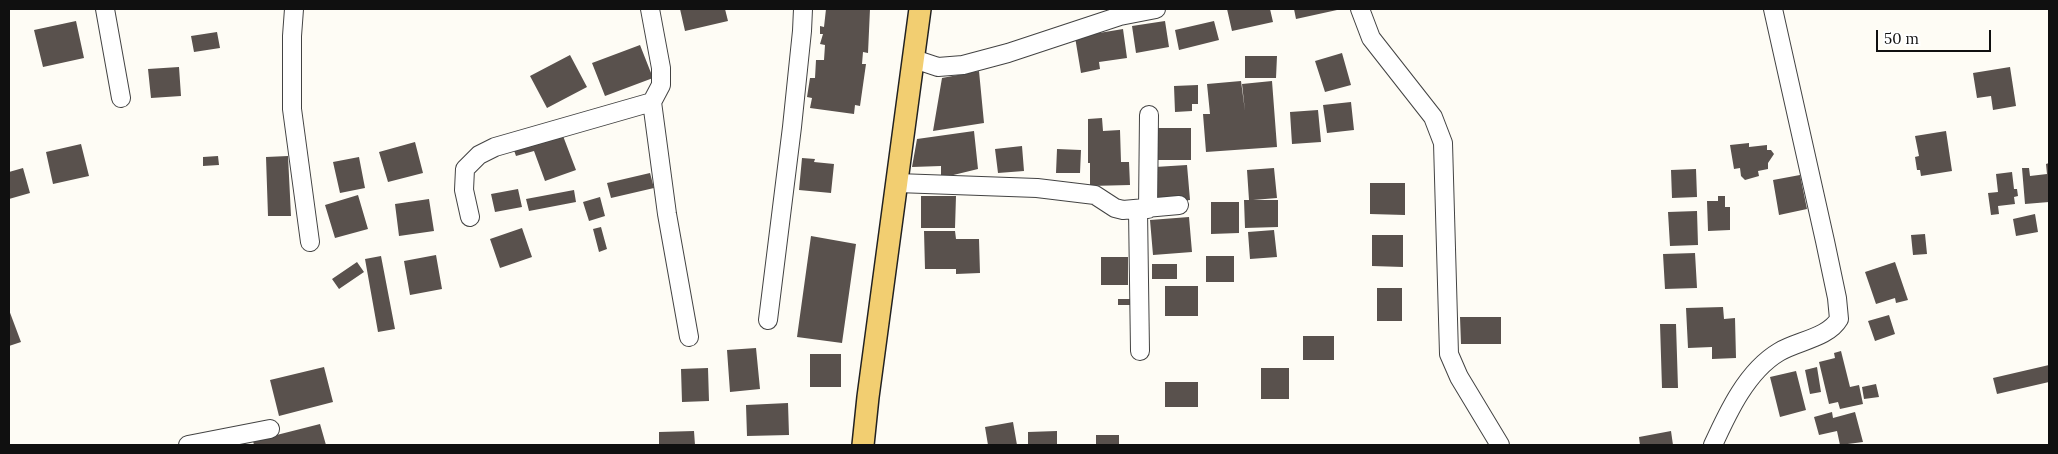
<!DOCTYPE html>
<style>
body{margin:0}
#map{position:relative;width:2058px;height:454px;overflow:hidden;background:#fefcf5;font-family:Lora,serif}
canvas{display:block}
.frame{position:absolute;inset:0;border:10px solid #101010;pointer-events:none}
.scale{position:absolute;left:1876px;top:30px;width:115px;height:22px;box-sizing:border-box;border:2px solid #101010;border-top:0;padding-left:6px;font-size:15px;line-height:18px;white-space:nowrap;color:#101010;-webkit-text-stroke:4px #fff;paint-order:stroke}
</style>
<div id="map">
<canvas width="2058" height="454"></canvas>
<div class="frame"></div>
<div class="scale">50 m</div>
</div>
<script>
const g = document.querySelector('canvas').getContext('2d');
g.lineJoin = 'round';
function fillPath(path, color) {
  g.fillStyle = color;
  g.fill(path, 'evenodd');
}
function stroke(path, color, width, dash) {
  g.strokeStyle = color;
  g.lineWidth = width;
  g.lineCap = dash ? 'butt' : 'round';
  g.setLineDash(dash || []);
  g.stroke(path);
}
fillPath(new Path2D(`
 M680 9H725L728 21 685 31Z
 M826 9H870L868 53 863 52 862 64H866L860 106 855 105 854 114 810 108 812 98 807 97 810 78H815L816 60H824L825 45 820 44 823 34H820V26L824 27Z
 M1227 9H1270L1273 22 1232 31Z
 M1294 9H1337V10L1296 19Z
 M76 21 84 58 43 67 34 30Z
 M1165 21 1169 47 1136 53 1132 26Z
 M1214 21 1219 40 1179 50 1175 30Z
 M1123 29 1127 58 1099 62 1100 69 1081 73 1075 37Z
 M217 32 220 48 194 52 191 36Z
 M640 45 653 78 605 96 592 63Z
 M1342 53 1351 85 1325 92 1315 61Z
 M570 55 587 87 547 108 530 76Z
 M1245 56H1277L1276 78H1245Z
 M179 67 181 96 151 98 148 69Z
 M2010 67 2016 106 1993 110 1991 96 1977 98 1973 73Z
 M979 71 984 123 933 131 942 78Z
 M1241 81 1245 111 1242 84 1272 81 1277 147 1206 152 1203 114H1210L1207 84Z
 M1198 85V104H1192V111L1175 112 1174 86Z
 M1351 102 1354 130 1327 133 1323 105Z
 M1318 110 1321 142 1292 144 1290 112Z
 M1102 118 1103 131 1120 130 1121 162H1129L1130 185 1090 186V163H1088V119Z
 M560 128 576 170 545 181 534 151 516 156 510 139Z
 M1157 128H1191V160H1157Z
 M974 131 978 169 941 178V166L912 167 917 139Z
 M1946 131 1952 171 1921 176 1920 170H1917L1915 157 1919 156 1915 136Z
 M415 142 423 173 388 182 379 152Z
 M1749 143V147L1767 145V150H1771L1774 154 1768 163V169L1758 171 1759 176 1745 180 1741 176 1740 168 1734 169 1730 145Z
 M81 144 89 176 53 184 46 152Z
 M1022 146 1024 171 998 173 995 149Z
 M1057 149 1081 150 1080 173H1056Z
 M218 156 219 165 203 166V157Z
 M288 156 291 216H268L266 157Z
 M359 157 365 188 340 193 333 162Z
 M802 158 815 159 814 162 834 164 831 193 799 190Z
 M2049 163V202L2025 204 2022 168H2029L2030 176 2047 174 2046 164Z
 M1187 165 1190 200 1157 203 1155 167Z
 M23 168 30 193 9 199V172Z
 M1274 168 1277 198 1253 200H1278V227L1245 228 1244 200H1249L1247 170Z
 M1696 169 1697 197 1672 198 1671 170Z
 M2012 172 2014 189H2017L2018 196 2014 197 2015 204 1998 206 1999 214 1991 215 1988 193 1998 192 1996 174Z
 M650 173 654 188 611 198 607 183Z
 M1800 175 1807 209 1779 215 1773 180Z
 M1370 183H1405V215L1370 214Z
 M518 189 522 207 495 212 491 194Z
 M574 190 576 202 529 211 526 199Z
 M358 195 368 229 335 238 325 205Z
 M921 196H956L955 228H921Z
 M1718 196H1725V207H1730V230L1708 231 1707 201H1718Z
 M600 197 605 216 589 221 583 202Z
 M429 199 434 231 399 236 395 204Z
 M1211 202H1239V233L1211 234Z
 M1697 211 1698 245 1670 246 1668 212Z
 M2035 214 2038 232 2016 236 2013 219Z
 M1189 217 1192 252 1153 255 1150 220Z
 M601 227 607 249 599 252 593 229Z
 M522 228 532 257 500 268 490 239Z
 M1274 230 1277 257 1250 259 1248 232Z
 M924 231H955L956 239H979L980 273 956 274V269H925Z
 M1925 234 1927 254 1913 255 1911 235Z
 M1372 235H1403V267L1372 266Z
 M811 236 856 244 842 343 797 337Z
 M1695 253 1697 288 1665 289 1663 254Z
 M436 255 442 289 410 295 404 261Z
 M381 256 395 329 378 332 365 259Z
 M1206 256H1234V282H1206Z
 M1101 257H1128V285H1101Z
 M357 262 364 272 339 289 332 279Z
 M1895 262 1908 300 1896 303 1895 298 1876 304 1865 272Z
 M1152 264H1177V279H1152Z
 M1165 286H1198V316H1165Z
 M1377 288H1402V321H1377Z
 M1118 299H1132V305H1118Z
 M1723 307 1724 319 1735 318 1736 358 1712 359V347L1688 348 1686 308Z
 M9 310 21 342 9 346Z
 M1889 315 1895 334 1875 341 1868 321Z
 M1460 317H1501V344H1461Z
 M1660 324H1676L1678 388H1662Z
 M1303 336H1334V360H1303Z
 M756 348 760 389 730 392 727 350Z
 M1841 351 1850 387 1859 385 1863 404 1840 409 1838 402 1829 404 1819 362 1835 358 1834 353Z
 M810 354H841V387H810Z
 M2049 365V382L1997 394 1993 378Z
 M324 367 333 402 279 416 270 380Z
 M1817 367 1821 392 1810 394 1805 370Z
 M708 368 709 401 682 402 681 369Z
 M1261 368H1289V399H1261Z
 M1796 371 1806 410 1780 417 1770 377Z
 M1165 382H1198V407H1165Z
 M1876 384 1879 397 1864 399 1862 387Z
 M788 403 789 435 747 436 746 405Z
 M1832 412 1833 418 1855 412 1863 442 1840 445 1837 431 1819 435 1814 417Z
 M1013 422 1017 445H988L985 427Z
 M320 424 326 445H254L253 441Z
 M694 431 695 445H659V432Z
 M1057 431V445H1028V432Z
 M1671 431 1673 445H1640L1639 437Z
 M1096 435H1119V445H1096Z`), '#59514d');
const minor = new Path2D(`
 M105 9 121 98
 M294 9 292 36V109L310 242
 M1360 9 1371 38 1433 117 1443 143 1449 354 1459 377 1500 445
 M914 59 938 67 963 65 1008 53 1120 16 1156 9
 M652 102 667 214 689 337
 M897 183 1037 188 1095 195 1115 208 1123 210 1179 205
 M1148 209 1149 115
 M1138 210 1140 351
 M470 217 464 190 465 169 479 155 495 147 652 102 661 85V68L650 9
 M768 320 792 127 802 31 803 9
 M188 445 270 429
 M1713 445C1728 412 1747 371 1779 352 1797 341 1828 338 1839 319L1837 298 1825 241 1773 9`);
const major = new Path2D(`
 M863 445 868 397 920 9`);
stroke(minor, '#434343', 20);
stroke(major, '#212121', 24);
stroke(minor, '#fff', 18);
stroke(major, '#f2ce71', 21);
</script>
